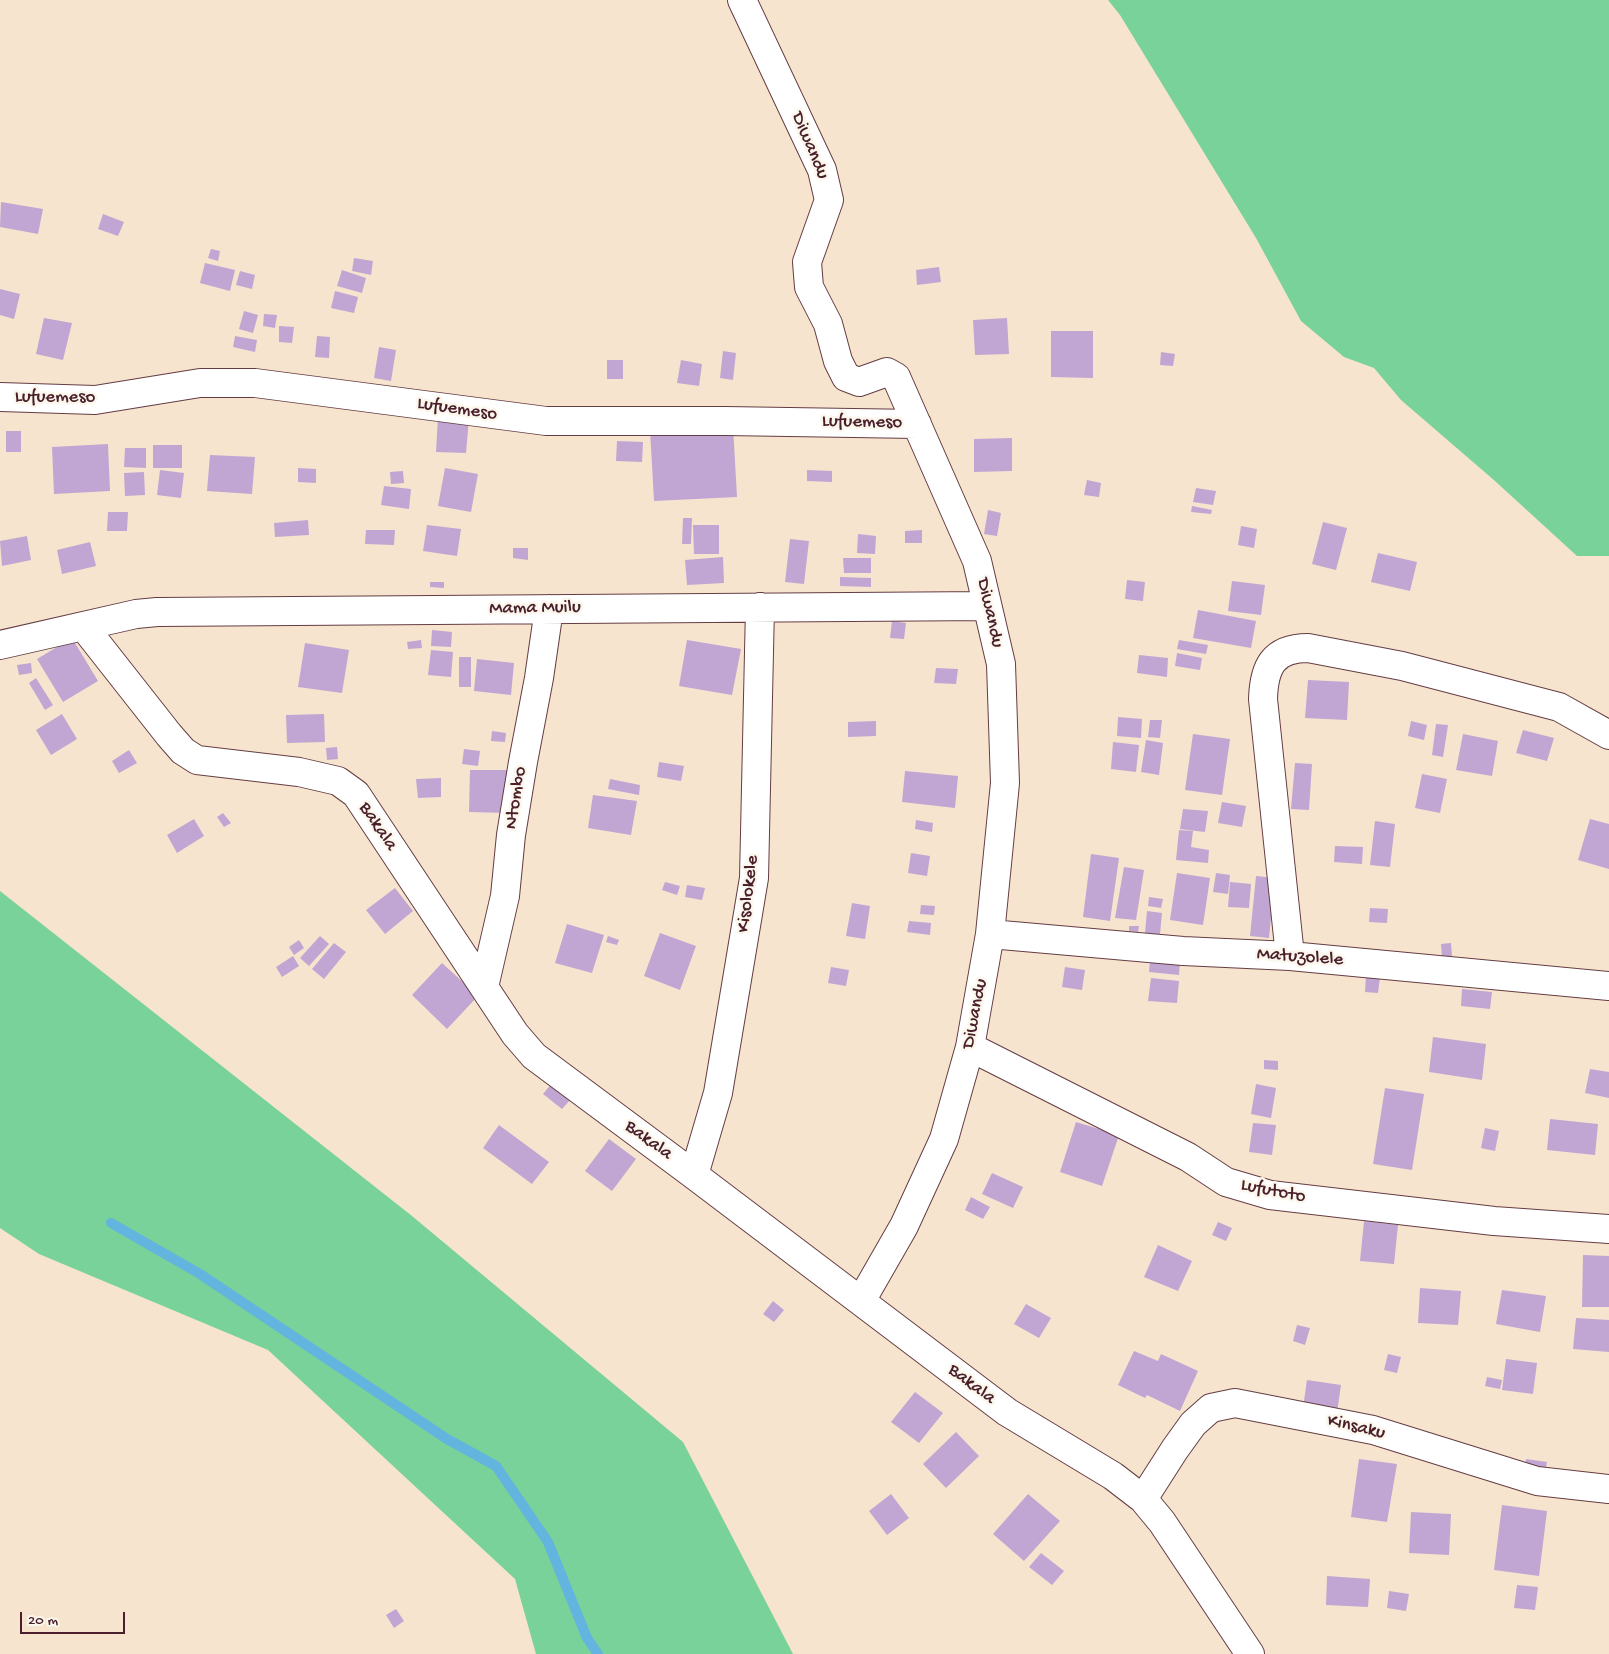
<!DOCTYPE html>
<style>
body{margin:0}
#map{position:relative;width:1609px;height:1654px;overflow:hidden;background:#f7e4ce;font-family:"Gochi Hand",sans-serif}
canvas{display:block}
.scale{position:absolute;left:20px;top:1612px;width:105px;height:22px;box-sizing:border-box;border:2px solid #4a1f2b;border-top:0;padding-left:6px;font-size:15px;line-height:18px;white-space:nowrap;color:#4a1f2b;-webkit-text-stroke:4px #fbf7ec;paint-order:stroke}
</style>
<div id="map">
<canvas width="1609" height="1654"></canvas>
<div class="scale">20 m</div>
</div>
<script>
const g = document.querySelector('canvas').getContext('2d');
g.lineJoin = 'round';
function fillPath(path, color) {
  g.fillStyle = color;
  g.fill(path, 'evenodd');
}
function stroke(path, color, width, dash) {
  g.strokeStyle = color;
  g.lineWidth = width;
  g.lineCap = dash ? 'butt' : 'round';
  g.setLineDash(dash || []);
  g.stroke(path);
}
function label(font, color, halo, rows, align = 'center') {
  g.font = font + ' "Gochi Hand",sans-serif';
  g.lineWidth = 5;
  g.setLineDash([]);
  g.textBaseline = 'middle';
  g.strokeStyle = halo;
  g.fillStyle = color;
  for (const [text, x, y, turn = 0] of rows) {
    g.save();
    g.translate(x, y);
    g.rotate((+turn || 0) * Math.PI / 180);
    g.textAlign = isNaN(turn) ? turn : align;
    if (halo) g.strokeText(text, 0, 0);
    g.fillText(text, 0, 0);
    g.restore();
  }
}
fillPath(new Path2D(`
 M1108 0H1609V556H1577L1495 481 1401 400 1374 368 1344 357 1301 321 1256 238 1120 15Z
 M0 891 412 1216 683 1442 793 1654H536L515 1579 268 1350 39 1254 0 1228Z`), '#78d299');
stroke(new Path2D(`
 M111 1223 200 1274 447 1439 496 1466 548 1542 587 1638 598 1654`), '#63b4de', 10);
fillPath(new Path2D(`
 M1 202 43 209 38 234 0 227Z
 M103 214 124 222 118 236 98 229Z
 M211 249 220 251 218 261 208 258Z
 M354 258 373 261 371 275 352 271Z
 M205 263 235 270 230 291 200 283Z
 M939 267 941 282 917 285 916 270Z
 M342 270 366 278 362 293 337 286Z
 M240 271 255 275 252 289 236 285Z
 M0 289 20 294 14 319 0 315Z
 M335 291 358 297 354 313 331 308Z
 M244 311 258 315 253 333 239 329Z
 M264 314 277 315 275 328 263 326Z
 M44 318 72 323 63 360 36 354Z
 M1007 318 1009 354 975 355 973 320Z
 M279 326 294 327 292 343 279 342Z
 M1051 331H1093V378L1051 377Z
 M235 336 257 340 255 352 233 347Z
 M317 336 330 337 329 358 315 357Z
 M379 347 396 350 391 381 374 378Z
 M723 351 736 353 733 380 720 378Z
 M1161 352 1175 354 1173 366 1160 365Z
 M607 360H623V379H607Z
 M681 360 702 364 699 386 677 383Z
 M438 417 469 418 466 453 436 452Z
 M733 426 737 497 654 501 650 430Z
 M6 431H21V452H6Z
 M1012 438V471L974 472V439Z
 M617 441 643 442 642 462 616 461Z
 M108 444 110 491 54 494 52 447Z
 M153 445H182V468H153Z
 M125 448H146V468L124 467Z
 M210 455 255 457 252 494 207 491Z
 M298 468 316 469V483L298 482Z
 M445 468 478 474 471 512 438 506Z
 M160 470 184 473 181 498 157 495Z
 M807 470 832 471V482L807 481Z
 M403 471 404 483 391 484 390 472Z
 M144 472 145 495 125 496 124 473Z
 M1087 480 1101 483 1099 497 1084 495Z
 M384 486 411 489 409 509 381 505Z
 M1196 488 1216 491 1213 505 1193 502Z
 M1192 506 1212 510 1211 514 1191 512Z
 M988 510 1001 513 997 536 984 534Z
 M108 512H128L127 531H107Z
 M683 518H692L691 544H682Z
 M308 520 309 535 275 537 274 523Z
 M1323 522 1347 528 1336 570 1312 564Z
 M427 525 461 529 457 556 423 551Z
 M693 525H719V554H694Z
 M1241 526 1257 529 1254 548 1238 545Z
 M366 530H395L394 545 365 544Z
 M922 530V543H905V531Z
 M858 534 876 536 875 554 857 553Z
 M27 536 31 560 2 566 0 541Z
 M790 539 809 541 804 584 785 582Z
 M90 542 96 566 62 574 57 550Z
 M513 548H528V560L513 558Z
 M1378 553 1417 562 1410 591 1371 582Z
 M723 557 724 583 687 585 685 560Z
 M843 558H871V573H844Z
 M840 577 871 578V587L840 586Z
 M1127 580 1145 582 1143 601 1125 599Z
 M1232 581 1265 585 1261 615 1228 611Z
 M430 582H444V588L430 587Z
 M1198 610 1256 621 1251 648 1193 638Z
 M892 621 906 623 904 639 890 638Z
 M432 630 452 632 451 647 431 646Z
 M72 638 98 681 63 702 37 659Z
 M421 640 422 648 408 649 407 642Z
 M687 640 741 649 732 695 679 686Z
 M1179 640 1208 645 1206 654 1177 649Z
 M305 643 349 650 342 693 298 687Z
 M431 650 453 652 451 677 428 675Z
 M1177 653 1202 658 1200 670 1175 666Z
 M1139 655 1168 658 1167 677 1137 673Z
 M459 657H471V687H459Z
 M477 659 514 663 511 695 474 691Z
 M31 663 32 673 19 675 17 665Z
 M936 668 958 669 956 684 934 683Z
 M36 678 53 705 45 710 29 683Z
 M1308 680 1349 682 1347 720 1305 718Z
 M62 714 77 739 51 755 36 730Z
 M324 714 325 742 287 743 286 715Z
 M1118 717 1142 719 1141 738 1117 736Z
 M1150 720H1162L1160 738 1148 737Z
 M876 721V736L848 737V722Z
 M1411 721 1427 725 1424 740 1408 736Z
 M1436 724 1448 725 1443 757 1432 755Z
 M1523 730 1554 738 1547 761 1516 753Z
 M492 731 506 733 505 742 491 741Z
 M1193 734 1230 739 1222 795 1185 790Z
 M1463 734 1498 741 1492 776 1456 770Z
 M1146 740 1163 743 1159 775 1141 772Z
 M1113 742 1139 745 1136 772 1111 769Z
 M337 747 338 759 327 760 326 748Z
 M464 749 480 751 478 766 462 764Z
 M129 750 137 763 119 773 112 761Z
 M659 762 684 766 681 781 657 777Z
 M1295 763 1312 764 1309 810 1291 809Z
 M470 770H508L507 813 469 812Z
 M905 771 958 776 955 808 902 802Z
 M1422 774 1447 779 1440 813 1415 808Z
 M441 778V797L418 798 416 779Z
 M610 779 640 785 639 795 608 789Z
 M593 795 637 801 631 835 588 828Z
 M1222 802 1246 806 1242 827 1218 823Z
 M1183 809 1208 811 1205 832 1180 829Z
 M223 813 231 823 224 827 217 817Z
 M194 819 204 836 177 853 167 835Z
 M1590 819 1609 824V869L1578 860Z
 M916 820 933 823 932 832 915 829Z
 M1375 821 1395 824 1390 867 1370 865Z
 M1179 830 1193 831 1191 847 1209 850 1208 863 1176 860Z
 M1335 846 1363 847 1362 864 1334 862Z
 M911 853 930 856 927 876 908 873Z
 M1091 854 1119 858 1110 921 1083 917Z
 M1124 867 1144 870 1136 920 1115 918Z
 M1177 873 1210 878 1203 925 1170 920Z
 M1216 873 1230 875 1228 894 1213 892Z
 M1256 876 1275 878 1269 938 1250 936Z
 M665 882 680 886 677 895 662 890Z
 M1230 882 1251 884 1249 908 1228 907Z
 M687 885 705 888 702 900 685 897Z
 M395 888 413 911 385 934 366 910Z
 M1149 897 1163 899 1161 908 1148 906Z
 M852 903 870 906 865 939 846 936Z
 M921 905 935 906 934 915 920 914Z
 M1370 908 1388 909 1387 923 1369 922Z
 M1147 911 1162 913 1160 934 1145 933Z
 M909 921 931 923 930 935 907 932Z
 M567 924 604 935 592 973 555 963Z
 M1129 926H1139L1138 932 1129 931Z
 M660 933 696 946 680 990 644 976Z
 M320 936 329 944 309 966 300 958Z
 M608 936 619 940 617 945 606 942Z
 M299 940 304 948 294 955 289 947Z
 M334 943 346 952 324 979 312 969Z
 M1451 943 1452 956 1442 957 1441 944Z
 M293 956 299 966 282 977 276 967Z
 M1150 959 1180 961 1179 975 1149 972Z
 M442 963 478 996 447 1029 412 995Z
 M831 967 849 970 846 986 828 983Z
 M1065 967 1085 970 1082 990 1062 987Z
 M1366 975 1380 977 1378 993 1365 992Z
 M1151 978 1179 981 1177 1003 1148 1001Z
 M1462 989 1492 992 1490 1009 1461 1006Z
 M1433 1037 1486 1044 1482 1080 1429 1072Z
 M1264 1060 1278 1061V1070L1264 1069Z
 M1590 1069 1609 1072V1098L1585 1093Z
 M552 1083 571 1099 562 1109 543 1094Z
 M1256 1084 1276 1088 1271 1118 1251 1114Z
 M1385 1088 1424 1094 1412 1170 1373 1164Z
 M1550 1119 1598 1124 1595 1155 1547 1150Z
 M1076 1122 1119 1135 1102 1186 1060 1172Z
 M1253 1123 1276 1125 1272 1155 1249 1152Z
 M499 1125 549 1162 532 1184 483 1148Z
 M1485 1128 1499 1131 1495 1151 1481 1148Z
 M609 1139 636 1159 612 1191 585 1171Z
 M992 1173 1023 1187 1013 1208 982 1194Z
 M971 1197 990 1207 983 1219 965 1210Z
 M1364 1221 1398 1225 1394 1264 1360 1261Z
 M1218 1222 1232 1228 1226 1241 1212 1235Z
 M1158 1245 1192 1261 1178 1291 1144 1277Z
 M1583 1255 1609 1256V1307H1582Z
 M1420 1288 1461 1291 1458 1325 1418 1323Z
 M1502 1290 1546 1296 1540 1332 1496 1324Z
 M773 1301 784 1310 774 1322 763 1314Z
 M1026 1304 1051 1318 1039 1338 1014 1324Z
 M1576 1318 1609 1320V1352L1573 1349Z
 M1297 1325 1310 1328 1305 1345 1293 1341Z
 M1134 1351 1158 1361 1161 1354 1198 1371 1180 1411 1147 1395 1145 1398 1118 1385Z
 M1388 1354 1401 1357 1397 1373 1384 1370Z
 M1506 1359 1537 1363 1533 1394 1502 1390Z
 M1487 1377 1502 1380 1500 1389 1485 1386Z
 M1307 1380 1341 1385 1337 1413 1303 1408Z
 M915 1392 943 1413 919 1443 891 1422Z
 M956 1432 979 1456 946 1488 923 1464Z
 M1359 1459 1397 1464 1387 1522 1351 1517Z
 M1526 1459 1547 1462 1545 1472 1525 1469Z
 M891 1494 909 1518 887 1535 869 1511Z
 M1028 1494 1060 1521 1024 1561 993 1534Z
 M1502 1505 1547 1511 1539 1576 1494 1570Z
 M1411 1512 1451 1514 1449 1555 1409 1553Z
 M1041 1553 1064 1571 1052 1585 1029 1567Z
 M1327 1576 1370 1579 1368 1607 1326 1605Z
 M1517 1585 1538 1587 1535 1610 1514 1608Z
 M1389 1591 1409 1594 1406 1611 1387 1608Z
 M396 1609 404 1621 394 1628 386 1615Z`), '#c1a6d3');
const minor = new Path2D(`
 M742 0 822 170 829 200 807 262 809 287 828 324 838 361 846 377 859 382 887 372 896 377 977 561 1001 664 1005 783 990 934 970 1047 944 1139 904 1226 861 1301
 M0 397 95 400 200 383H255L546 421H725L917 424
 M84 627 169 735 183 751 197 760 299 772 338 781 356 794 515 1034 534 1056 694 1175 1007 1412 1113 1476 1143 1499 1162 1522 1250 1654
 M0 645 136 614 157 612 987 606
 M990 934 1183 951 1290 956 1609 986
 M1290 956 1263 699C1264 667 1273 648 1308 648L1402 666 1559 707 1609 735
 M484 987 505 896 511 835 523 762 539 678 549 609
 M970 1047 1188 1157 1226 1182 1270 1195 1494 1221 1609 1229
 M694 1175 718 1093 754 878 760 607
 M1143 1499 1175 1449 1193 1424 1211 1408 1235 1403 1373 1430 1537 1481 1609 1489`);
stroke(minor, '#643d43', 30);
stroke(minor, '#fff', 28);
label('19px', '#4a1f2b', '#fbf7ec', [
 ["Diwandu",809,146,67],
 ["Lufuemeso",55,398],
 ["Lufuemeso",457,410,8],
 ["Lufuemeso",862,423,1],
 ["Mama Muilu",535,609,-1],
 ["Diwandu",989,613,77],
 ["Ntombo",517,798,-81],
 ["Bakala",377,827,56],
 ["Kisolokele",749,894,-83],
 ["Matuzolele",1300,958,4],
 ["Diwandu",976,1014,-79],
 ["Bakala",648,1141,36],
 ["Lufutoto",1273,1192,11],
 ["Bakala",971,1385,37],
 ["Kinsaku",1356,1428,13]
]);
</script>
